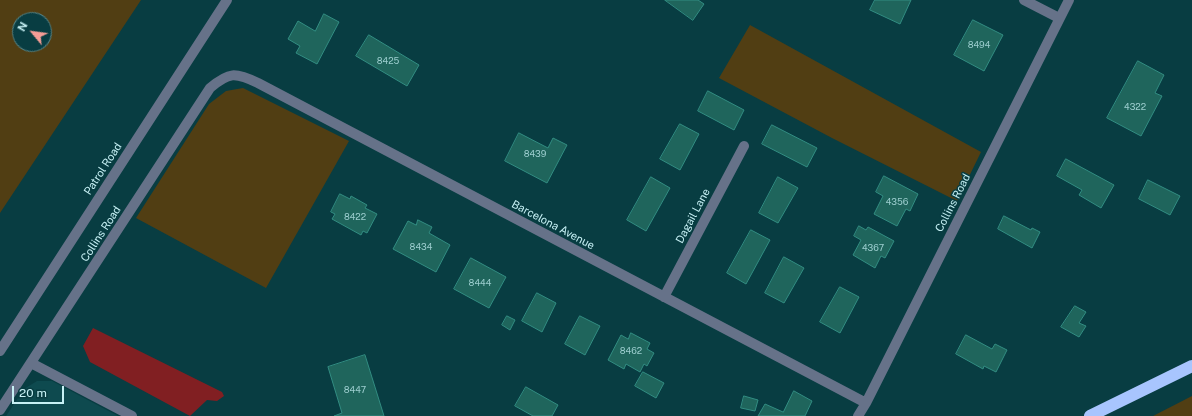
<!DOCTYPE html>
<style>
body{margin:0}
#map{position:relative;width:1192px;height:416px;overflow:hidden;background:#083d42;font-family:"Public Sans",sans-serif}
canvas{display:block}
.north{position:absolute;left:12px;top:12px;width:40px;height:40px;box-sizing:border-box;background:#083d42;border:1px solid #54858a;border-radius:50%;rotate:299deg;font-size:11px;font-weight:700;line-height:16px;text-align:center;color:#c7f1f5}
.north::after{content:'';display:block;margin:auto;width:14px;height:18px;background:#f59c95;clip-path:polygon(50% 0,100% 100%,50% 72%,0 100%)}
.scale{position:absolute;left:12px;top:386px;width:52px;height:18px;box-sizing:border-box;border:2px solid #c7f1f5;border-top:0;padding-left:5px;font-size:12px;line-height:14px;white-space:nowrap;color:#c7f1f5;-webkit-text-stroke:3px #083d42;paint-order:stroke}
</style>
<div id="map">
<canvas width="1192" height="416"></canvas>
<div class="north">N</div>
<div class="scale">20 m</div>
</div>
<script>
const g = document.querySelector('canvas').getContext('2d');
g.lineJoin = 'round';
function fillPath(path, color) {
  g.fillStyle = color;
  g.fill(path, 'evenodd');
}
function stroke(path, color, width, dash) {
  g.strokeStyle = color;
  g.lineWidth = width;
  g.lineCap = dash ? 'butt' : 'round';
  g.setLineDash(dash || []);
  g.stroke(path);
}
function label(font, color, halo, rows, align = 'center') {
  g.font = font + ' "Public Sans",sans-serif';
  g.lineWidth = 3;
  g.setLineDash([]);
  g.textBaseline = 'middle';
  g.strokeStyle = halo;
  g.fillStyle = color;
  for (const [text, x, y, turn = 0] of rows) {
    g.save();
    g.translate(x, y);
    g.rotate((+turn || 0) * Math.PI / 180);
    g.textAlign = isNaN(turn) ? turn : align;
    if (halo) g.strokeText(text, 0, 0);
    g.fillText(text, 0, 0);
    g.restore();
  }
}
fillPath(new Path2D(`
 M37 381H52L118 416H6L24 389Z`), '#0e4a4f');
fillPath(new Path2D(`
 M0 0H141L0 213ZM20 20H44V44H20Z
 M750 25 981 152 957 201 832 138 719 78Z
 M243 88 349 141 266 288 136 218 209 104 226 91Z
 M1192 396V416H1153Z`), '#513e13');
fillPath(new Path2D(`
 M93 328 222 392 224 396 217 401 207 400 190 416 90 362 83 346Z`), '#811f22');
const building = new Path2D(`
 M665 0H698L704 4 693 20Z
 M875 0H911L900 24 870 10Z
 M324 14 339 22 317 64 296 53 300 46 288 39 298 21 315 31Z
 M973 20 1003 35 984 71 954 55Z
 M369 35 419 65 407 86 356 56Z
 M1138 61 1164 75 1155 93 1162 96 1141 136 1107 118Z
 M708 91 744 110 734 130 698 111Z
 M680 124 699 134 680 170 660 159Z
 M772 125 817 148 807 167 762 144Z
 M519 133 548 148 553 138 567 145 547 183 505 161Z
 M1066 159 1114 185 1101 208 1079 195 1082 190 1057 176Z
 M884 176 918 194 910 211 906 209 897 226 874 214 883 196 876 192Z
 M651 177 670 188 646 231 627 220Z
 M778 177 798 188 778 223 759 213Z
 M1148 180 1180 196 1170 215 1139 199Z
 M340 194 350 199 351 196 367 205 365 208 377 214 367 233 363 231 361 235 332 219 335 214 331 212Z
 M1004 216 1031 230 1032 228 1040 232 1032 248 998 229Z
 M418 220 432 227 429 233 450 245 436 272 393 249 408 221 416 225Z
 M859 226 866 230 868 227 894 241 885 258 881 256 875 268 853 255 861 240 854 236Z
 M751 230 770 240 746 284 727 273Z
 M784 257 804 268 784 303 765 293Z
 M471 258 506 277 489 308 454 289Z
 M840 287 859 297 840 333 820 322Z
 M537 293 556 303 542 332 522 321Z
 M1075 306 1086 312 1079 323 1086 326 1079 337 1061 327Z
 M507 316 515 320 510 330 502 325Z
 M580 316 600 326 585 355 565 344Z
 M631 333 650 343 647 349 654 353 647 366 644 364 640 372 626 364 624 369 608 360 621 335 628 339Z
 M966 335 992 349 995 344 1007 350 996 372 984 366 983 369 956 354Z
 M365 355 384 416H334L342 413 328 367Z
 M643 372 664 383 656 398 635 386Z
 M526 387 558 405 552 416H533L515 406Z
 M794 391 812 401 805 416H758L765 404 783 412Z
 M744 396 758 400 755 411 741 408Z`);
fillPath(building, '#1f655c');
stroke(building, '#328d82', 1);
stroke(new Path2D(`
 M1024 0 1059 18
 M664 297 744 146
 M0 351 227 0
 M31 363 132 416
 M0 410 210 88C229 72 235 72 258 83L866 403
 M858 416 866 403 1069 0`), '#667289', 10);
stroke(new Path2D(`
 M1090 416 1192 366`), '#a8c5fe', 12);
label('9px', '#9dcecf', null, [
 ["8494",979,45],
 ["8425",388,61],
 ["4322",1135,107],
 ["8439",535,154],
 ["4356",897,202],
 ["8422",355,217],
 ["8434",421,247],
 ["4367",873,248],
 ["8444",480,283],
 ["8462",631,351],
 ["8447",355,390]
]);
label('11px', '#c7f1f5', '#083d42', [
 ["Patrol Road",103,169,-57],
 ["Collins Road",953,203,-63],
 ["Dagail Lane",693,216,-62],
 ["Barcelona Avenue",553,225,28],
 ["Collins Road",101,234,-57]
]);
</script>
